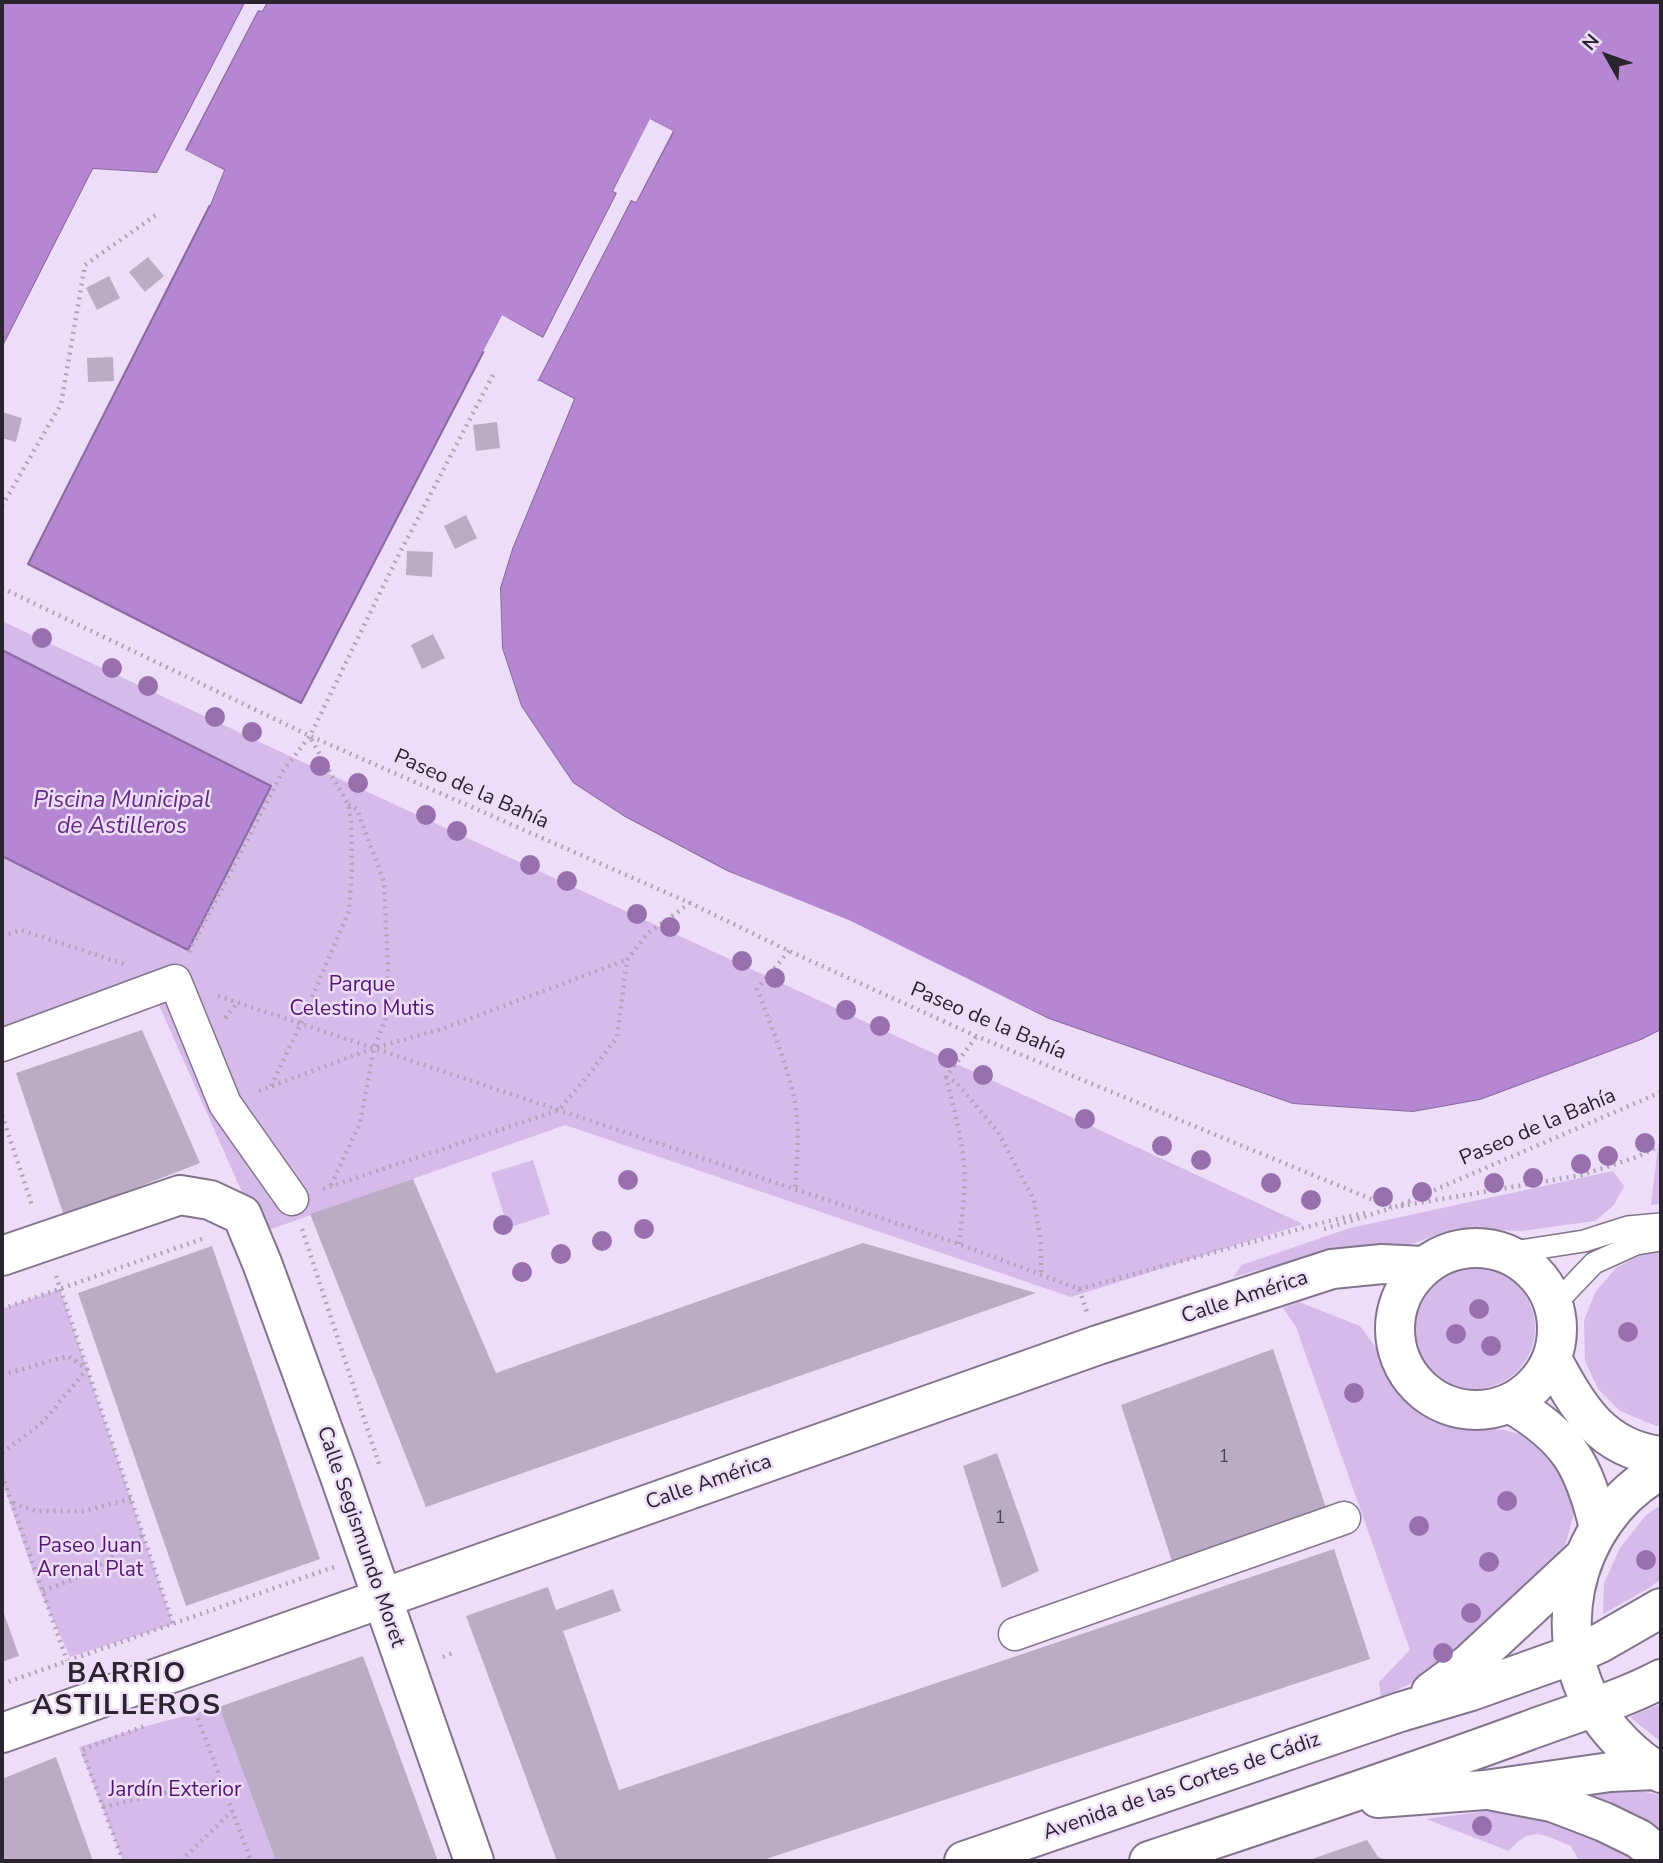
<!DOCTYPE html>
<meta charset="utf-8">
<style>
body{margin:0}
#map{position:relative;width:1663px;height:1863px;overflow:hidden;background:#edddf9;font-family:"Nunito Sans",sans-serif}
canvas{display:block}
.frame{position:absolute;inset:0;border:4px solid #2a242e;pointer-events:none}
.north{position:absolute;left:1572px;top:21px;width:70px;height:70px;-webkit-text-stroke:5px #edddf9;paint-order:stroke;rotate:310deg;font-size:19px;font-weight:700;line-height:28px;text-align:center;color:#2a242e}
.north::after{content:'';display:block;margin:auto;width:24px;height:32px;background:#2a242e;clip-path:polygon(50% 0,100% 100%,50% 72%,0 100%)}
</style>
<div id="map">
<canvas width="1663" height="1863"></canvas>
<div class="frame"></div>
<div class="north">N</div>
</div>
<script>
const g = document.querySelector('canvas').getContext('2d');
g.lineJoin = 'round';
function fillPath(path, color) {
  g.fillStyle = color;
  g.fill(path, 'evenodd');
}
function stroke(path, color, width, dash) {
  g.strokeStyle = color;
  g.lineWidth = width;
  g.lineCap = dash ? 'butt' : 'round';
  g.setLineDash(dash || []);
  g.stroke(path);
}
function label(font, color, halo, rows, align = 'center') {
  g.font = font + ' "Nunito Sans",sans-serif';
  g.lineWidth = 5;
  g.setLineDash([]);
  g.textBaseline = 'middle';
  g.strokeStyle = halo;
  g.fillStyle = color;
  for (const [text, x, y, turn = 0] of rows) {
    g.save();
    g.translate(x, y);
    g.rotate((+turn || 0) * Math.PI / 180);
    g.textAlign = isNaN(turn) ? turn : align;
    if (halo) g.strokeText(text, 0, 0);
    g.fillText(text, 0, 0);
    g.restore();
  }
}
fillPath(new Path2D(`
 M2 621 266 745 1303 1224 1071 1297 565 1125 260 1233 147 978 2 1026Z
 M1661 1146V1204L1651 1205 1658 1147Z
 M533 1160 550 1214 508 1228 491 1173Z
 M1613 1171 1624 1186 1614 1205 1595 1221 1521 1231 1457 1228 1397 1249 1329 1251 1233 1277 1242 1265 1350 1228Z
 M1661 1251V1426H1656L1620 1411 1598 1389 1585 1361 1584 1320 1596 1291 1616 1268 1644 1253Z
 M1413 1328a61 61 0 1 1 122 0a61 61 0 1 1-122 0Z
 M60 1289 173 1624 70 1657 37 1584 2 1480V1309Z
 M1299 1302 1360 1326 1379 1352 1393 1384 1412 1405 1441 1422 1504 1430 1536 1438 1561 1460 1577 1502 1564 1550 1432 1673 1381 1698 1379 1682 1410 1650 1296 1327 1283 1308Z
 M1661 1505V1579L1649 1588 1603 1614 1604 1583 1620 1548 1646 1515Z
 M1661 1704V1742L1630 1717Z
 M219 1707 276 1861H123L79 1747 139 1728Z
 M1617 1787 1661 1795V1837L1570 1797Z
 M1487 1811 1572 1823 1650 1861H1579L1571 1846C1544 1835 1531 1824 1509 1851L1426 1819Z`), '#d6bae9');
const water = new Path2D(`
 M2 2 245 3 157 173 93 169 2 348Z
 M267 2H1661V1030L1641 1040 1480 1100 1413 1112 1293 1104 1049 1019 810 907 727 871 625 817 573 783 521 706 502 648 500 588 512 549 574 399 538 380 631 200 636 202 673 132 651 120 613 191 617 193 543 338 502 316 301 703 28 564 210 205 224 170 185 151 258 10 262 11Z
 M2 650 271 786 188 950 2 856Z`);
fillPath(water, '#b587d2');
stroke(water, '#8b69a1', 2);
fillPath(new Path2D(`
 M243 2H248V4L160 175 157 176 95 173 5 350 2 352V348L93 169 157 173 245 3Z
 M263 2H267L262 11 258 10 185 150 224 170 210 205 206 204 219 172 183 154 182 150 255 8 260 7Z
 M650 119 673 131 636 202 631 200 538 380 574 399 512 549 500 588 502 648 521 706 573 783 625 817 727 871 851 921 1049 1019 1293 1104 1413 1112 1480 1100 1641 1040 1661 1030V1034L1642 1043 1481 1103 1413 1116 1292 1108 1047 1022 808 910 725 874 623 820 571 785 517 707 498 649 497 587 509 547 570 401 539 384 538 380 535 379 628 198 631 196 635 197 668 133 652 124 618 189 621 191V194L545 340 541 341 503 320 486 352 483 351 502 315 543 338 617 193 613 191Z`), '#edddf9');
fillPath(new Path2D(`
 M148 257 164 276 145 292 129 272Z
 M109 276 120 298 97 310 86 288Z
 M113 357 114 381 88 382 87 358Z
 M2 412 22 418 16 442 2 438Z
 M497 422 500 448 476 451 473 425Z
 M466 515 477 538 455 549 444 526Z
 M407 551 433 552 432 577 406 575Z
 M433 634 445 658 422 669 411 645Z
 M142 1030 200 1163 64 1216 16 1073Z
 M413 1179 496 1373 863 1243 1036 1293 426 1507 310 1214Z
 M212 1246 320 1559 186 1606 78 1293Z
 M1273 1349 1327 1511 1173 1564 1121 1405Z
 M997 1453 1039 1571 1002 1588 963 1466Z
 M1334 1549 1370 1659 760 1861H557L466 1616 548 1587 556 1610 613 1589 621 1611 563 1631 619 1790Z
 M2 1608 19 1656 2 1662Z
 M363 1656 438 1861H276L219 1707Z
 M56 1757 93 1861H2V1779Z
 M1367 1840 1378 1857 1389 1861H1306Z`), '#bbacc6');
const service = new Path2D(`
 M1507 1253 1584 1241 1628 1227 1661 1224
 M1554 1305 1594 1263 1636 1244 1661 1240`);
const pedestrian = new Path2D(`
 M2 1045 175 981 225 1104 292 1199
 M1015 1634 1344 1518`);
const minor = new Path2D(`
 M1395 1329a81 81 0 1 1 162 0a81 81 0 1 1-162 0Z
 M2 1256 180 1195 210 1200 242 1215 262 1263 339 1474 474 1861
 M1552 1359C1578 1407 1601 1449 1661 1456
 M1510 1403C1568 1437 1584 1464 1599 1528
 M2 1733 1098 1345 1332 1269 1382 1264 1423 1266`);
const tertiary = new Path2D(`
 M1494 1791 1552 1802 1604 1822 1639 1839 1661 1857`);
const secondary = new Path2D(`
 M1661 1470C1568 1521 1541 1651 1612 1732 1626 1748 1642 1763 1661 1773
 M1431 1692 1470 1663 1584 1557
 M1378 1798 1485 1790 1610 1772 1656 1770
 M964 1861 1400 1712 1471 1691 1575 1654 1600 1643 1661 1608
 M1149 1861C1275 1819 1402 1777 1527 1731 1572 1714 1619 1701 1661 1679`);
stroke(service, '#82748c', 24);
stroke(pedestrian, '#82748c', 35);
stroke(minor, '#82748c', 42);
stroke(tertiary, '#82748c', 42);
stroke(secondary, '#82748c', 42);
stroke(new Path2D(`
 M2 506 61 404 85 265 156 215
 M2 588 310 736 690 903 789 951 976 1036 1393 1208 1661 1092
 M2 936 21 930 124 964
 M789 951 757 989C771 1026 787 1063 795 1102 800 1131 797 1160 795 1189
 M189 952 283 771 310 736 396 560 493 375
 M218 996 959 1244 1079 1289 1087 1312
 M225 1018 238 1002
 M946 1077 956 1082 998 1132 1034 1200 1041 1244V1275
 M271 1086 301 1023 349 911 352 868 351 820 348 804 310 737
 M259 1091 374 1048 442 1029 626 960
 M2 1115 32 1205
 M331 1185 360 1123 374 1048 386 1018 389 991 384 882 357 809 348 804
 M323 1189 559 1110 590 1073 617 1037 627 960 647 934 690 903
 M1401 1206 1582 1175 1637 1157 1661 1145
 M302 1229 379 1464
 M1324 1229 1392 1208
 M959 1244C962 1218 966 1189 964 1163 961 1134 953 1105 946 1077L976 1037
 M56 1276 173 1624
 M1079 1289 1329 1221 1365 1213
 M2 1309 202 1239
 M2 1375 68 1356 87 1369 43 1422 2 1453
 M2 1475 67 1661
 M13 1503 36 1511H83L131 1499
 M43 1591 88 1573 143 1535
 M443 1657 455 1652
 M2 1684 334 1567
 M191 1709 194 1708 251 1861
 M103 1807 221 1780
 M123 1861 82 1750 147 1725
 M181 1861 232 1811`), '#b0a3ba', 4.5, [2, 5]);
stroke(service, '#fff', 21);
stroke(pedestrian, '#fff', 32);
stroke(minor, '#fff', 38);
stroke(tertiary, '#fff', 38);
stroke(secondary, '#fff', 38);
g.fillStyle = '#9870ae';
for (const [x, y] of [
 [42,638],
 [112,668],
 [148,686],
 [215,717],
 [252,732],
 [320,766],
 [358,783],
 [426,815],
 [457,831],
 [530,865],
 [567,881],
 [637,914],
 [670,927],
 [742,961],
 [775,978],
 [846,1010],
 [880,1026],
 [948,1058],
 [983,1075],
 [1085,1119],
 [1645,1143],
 [1162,1146],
 [1608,1156],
 [1201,1160],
 [1581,1164],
 [1533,1178],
 [628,1180],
 [1271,1183],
 [1494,1183],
 [1422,1192],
 [1383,1197],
 [1311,1200],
 [503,1225],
 [644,1229],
 [602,1241],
 [561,1254],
 [522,1272],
 [1479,1309],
 [1628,1332],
 [1456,1334],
 [1491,1346],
 [1354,1393],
 [1507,1501],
 [1419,1526],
 [1646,1560],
 [1489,1562],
 [1471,1613],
 [1443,1653],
 [1482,1826]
]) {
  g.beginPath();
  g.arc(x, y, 10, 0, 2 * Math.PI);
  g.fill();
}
label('18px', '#4e4654', null, [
 ["1",1224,1458],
 ["1",1000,1519]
]);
label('21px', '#2a242e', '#edddf9', [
 ["Paseo de la Bahía",471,790,24],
 ["Paseo de la Bahía",988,1022,23],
 ["Paseo de la Bahía",1538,1128,-23],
 ["Calle América",1245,1298,-18],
 ["Calle América",709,1483,-19],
 ["Calle Segismundo Moret",360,1537,71],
 ["Avenida de las Cortes de Cádiz",1182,1787,-19]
]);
label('21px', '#531670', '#edddf9', [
 ["Parque",362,986],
 ["Celestino Mutis",362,1010],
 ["Paseo Juan",90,1547],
 ["Arenal Plat",90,1571],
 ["Jardín Exterior",175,1791]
]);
label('italic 23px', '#642a83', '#edddf9', [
 ["Piscina Municipal",122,801],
 ["de Astilleros",122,827]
]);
g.letterSpacing = '2px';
label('bold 28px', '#2a242e', '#edddf9', [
 ["BARRIO",127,1675],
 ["ASTILLEROS",127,1707]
]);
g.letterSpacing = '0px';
</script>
